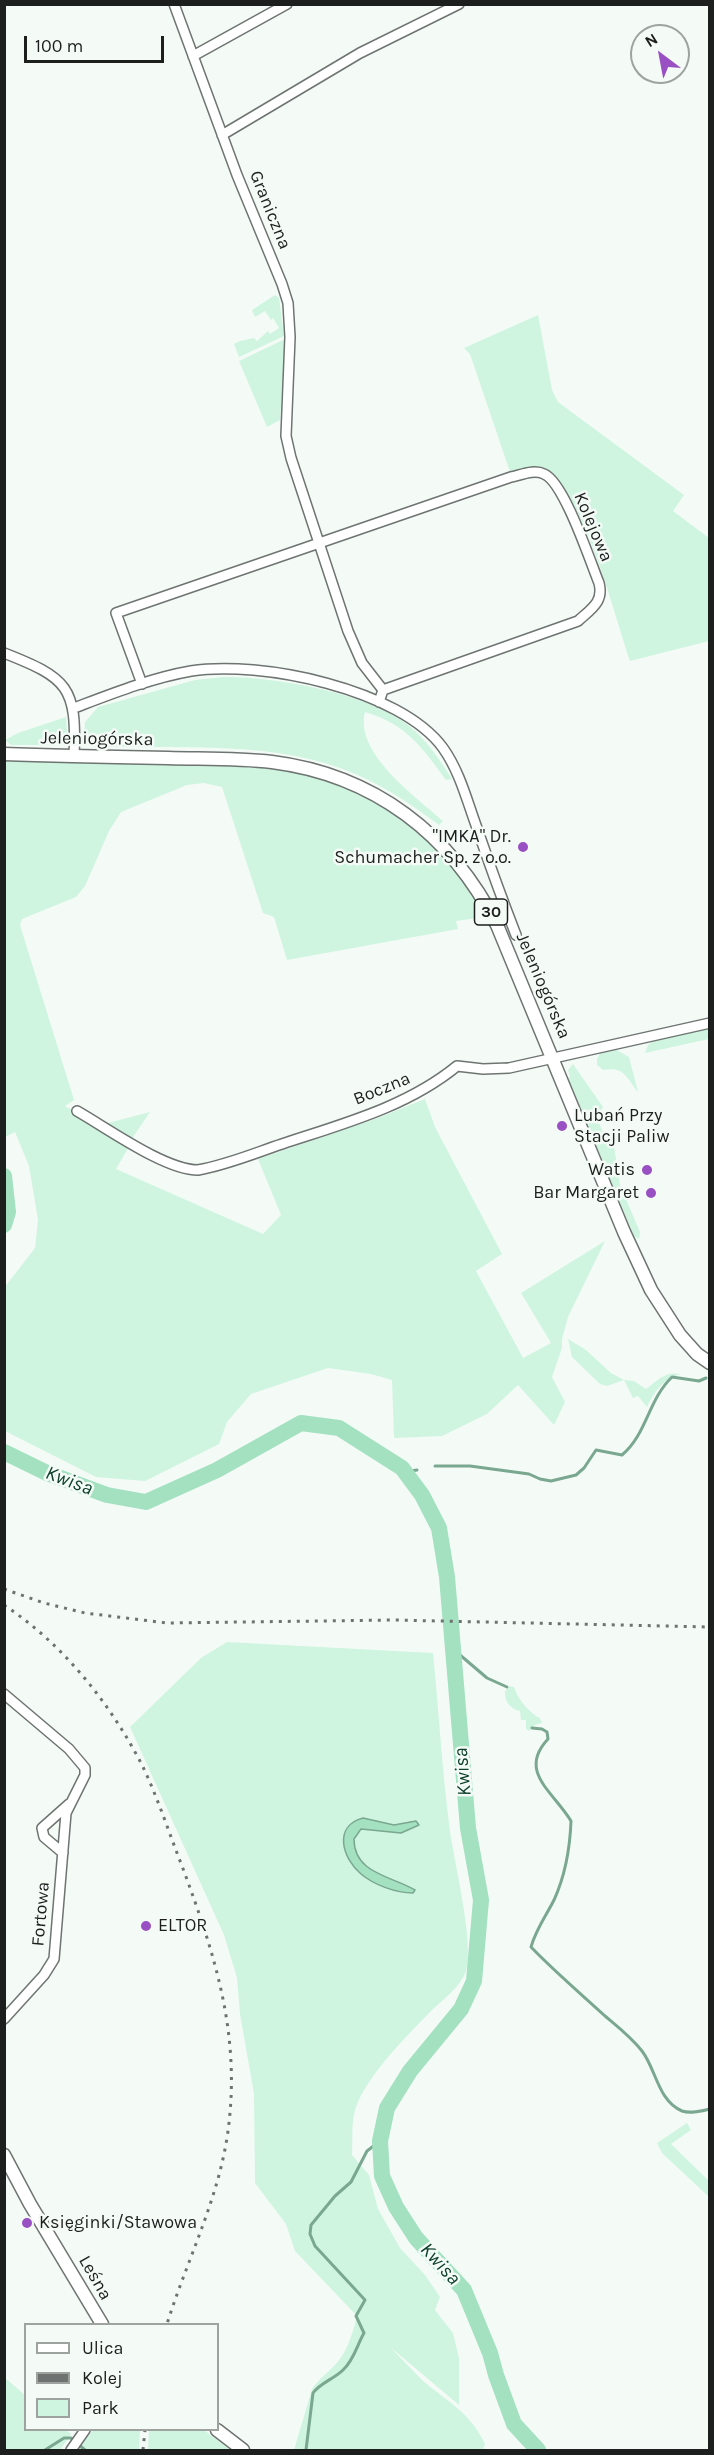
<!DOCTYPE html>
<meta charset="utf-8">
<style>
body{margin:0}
#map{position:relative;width:714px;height:2455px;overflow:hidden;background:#f4fbf7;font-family:Karla,sans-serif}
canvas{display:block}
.frame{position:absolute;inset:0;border:6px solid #1c1f1e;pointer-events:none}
.legend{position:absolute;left:24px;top:2323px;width:195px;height:108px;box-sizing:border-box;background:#f4fbf7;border:2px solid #9ea3a0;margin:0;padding:8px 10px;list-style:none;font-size:18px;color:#1c1f1e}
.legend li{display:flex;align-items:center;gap:12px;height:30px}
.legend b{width:30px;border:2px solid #9ea3a0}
.north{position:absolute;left:630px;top:24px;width:60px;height:60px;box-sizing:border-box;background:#f4fbf7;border:2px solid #9ea3a0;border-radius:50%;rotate:328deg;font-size:16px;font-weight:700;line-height:24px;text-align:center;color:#1c1f1e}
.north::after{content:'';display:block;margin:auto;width:21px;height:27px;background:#9950c3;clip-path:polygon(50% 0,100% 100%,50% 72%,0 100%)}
.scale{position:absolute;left:24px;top:36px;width:140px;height:27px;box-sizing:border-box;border:3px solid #1c1f1e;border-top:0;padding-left:8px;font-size:18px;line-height:21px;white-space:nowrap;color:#1c1f1e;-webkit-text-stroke:4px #f4fbf7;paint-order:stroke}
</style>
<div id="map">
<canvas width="714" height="2455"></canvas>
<div class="frame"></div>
<ul class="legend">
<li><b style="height:8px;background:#fff"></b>Ulica</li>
<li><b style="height:8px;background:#6e7270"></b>Kolej</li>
<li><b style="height:16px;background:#cff5e0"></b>Park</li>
</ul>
<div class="north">N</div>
<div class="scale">100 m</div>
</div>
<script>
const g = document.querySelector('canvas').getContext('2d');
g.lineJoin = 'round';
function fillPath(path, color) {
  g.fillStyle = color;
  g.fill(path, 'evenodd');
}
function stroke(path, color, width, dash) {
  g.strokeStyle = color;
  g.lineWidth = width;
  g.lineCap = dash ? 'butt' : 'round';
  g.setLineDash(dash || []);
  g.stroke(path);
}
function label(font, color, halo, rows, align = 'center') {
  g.font = font + ' Karla,sans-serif';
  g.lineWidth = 5;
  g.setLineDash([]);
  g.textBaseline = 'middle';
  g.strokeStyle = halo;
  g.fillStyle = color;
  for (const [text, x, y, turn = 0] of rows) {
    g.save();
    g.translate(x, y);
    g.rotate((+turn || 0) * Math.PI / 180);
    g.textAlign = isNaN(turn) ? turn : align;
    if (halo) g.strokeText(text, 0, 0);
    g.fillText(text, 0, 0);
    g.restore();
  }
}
fillPath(new Path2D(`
 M275 295 279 298 284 336 239 357 234 344 240 341 254 338 257 341 268 331 270 334 279 328 273 318 271 320 265 311 255 317 252 310Z
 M538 315 552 390 558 402 684 495 673 511 709 538V641L630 661C615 617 584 492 545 470 533 464 522 468 510 472L470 354 464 348Z
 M283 340 286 341 280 420 267 427 239 361Z
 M222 677C273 676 368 693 408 725 427 740 439 759 452 779L446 780C422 747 406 724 365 712 354 753 416 797 443 821L439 825C408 802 377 781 340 768 262 740 173 750 92 746L86 741 84 733 85 722 98 707 195 680Z
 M66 717 67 734 58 745H11L5 740 18 733Z
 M5 760C70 762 135 762 200 765 233 767 268 766 300 773 362 786 420 823 459 872 469 885 477 901 486 914L485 917 456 921 458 929 287 960 274 917 263 913 222 787 204 783 187 785 121 812 109 831 85 886 76 897 22 919 20 925 74 1100 65 1106 130 1145 116 1169 263 1234 281 1215 258 1159 375 1119 425 1099 435 1127 502 1254 476 1271 523 1358 551 1343 521 1293 605 1241 568 1317 562 1339V1348L552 1377 565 1402 554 1425 518 1385 487 1414 442 1436 394 1438 392 1380 371 1374 328 1368 251 1394 227 1422 219 1444 145 1481 96 1477 5 1431 4 1288 35 1248 38 1220 29 1166 15 1132 5 1137Z
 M709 1028V1039L645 1053 648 1045 655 1040Z
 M615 1049 629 1057 638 1092C626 1077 624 1066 603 1070L597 1065V1059L600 1053Z
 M573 1064 603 1107 601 1111H594L605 1137 613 1140 620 1185 640 1232 639 1239 634 1236 568 1078 570 1077 568 1070Z
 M150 1112 131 1140 104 1124Z
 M568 1339 586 1350 611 1373 624 1380 634 1381 646 1389C658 1380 665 1371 681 1374 663 1379 655 1391 647 1407L638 1396 633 1398 624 1380 607 1386 600 1384 572 1357Z
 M227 1642 433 1653C439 1712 442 1772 450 1831 454 1861 475 1946 466 1971 460 1988 442 2000 430 2012 405 2038 366 2076 355 2110 351 2124 353 2141 352 2155L369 2175 378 2209 400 2248 425 2275 440 2297 435 2310 453 2333 459 2358V2405L390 2347C401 2358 412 2370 423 2381 448 2402 470 2412 485 2444L483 2450H294L312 2389C318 2380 325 2375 332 2368 347 2354 352 2335 357 2316L295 2251 286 2224 255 2183 254 2094 240 2014 237 1978 224 1935 130 1727 201 1658Z
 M510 1686 514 1687C517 1698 530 1714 540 1718L542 1723 535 1725 529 1731 526 1729V1720H521L520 1711C511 1710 504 1701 505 1691Z
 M687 2123 691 2130 671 2144 709 2181V2197L662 2153 657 2143Z
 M4 2377 25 2395 26 2430H66L71 2434 60 2450H5Z
 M93 2430H140L139 2450H78Z
 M149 2430H204L230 2450H148Z`), '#cff5e0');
const water = new Path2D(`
 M363 1818 394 1825 416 1821 419 1825 401 1833 361 1829 354 1839C354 1874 392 1876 415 1890L413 1893C396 1893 374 1885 361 1874 342 1858 333 1826 363 1818Z`);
fillPath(water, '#a3e1c1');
stroke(water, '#7aa790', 1.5);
stroke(new Path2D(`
 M435 1466H470L529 1474 540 1479 551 1481 576 1475 584 1468 596 1450 622 1455C647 1434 648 1400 672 1377L699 1381 706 1378
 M405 1472 417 1470
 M453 1649 487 1678 507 1687
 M532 1728 542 1729 547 1732 548 1739C517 1772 554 1792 571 1821 570 1847 565 1876 554 1900 546 1916 536 1929 531 1947 554 1971 580 1993 605 2016 618 2027 631 2037 642 2051 656 2069 658 2101 682 2111 691 2114 701 2111 710 2109
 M45 2450 64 2438H71L85 2450
 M306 2450 313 2393C320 2383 334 2379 343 2370 354 2360 357 2345 364 2333L356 2316 365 2300 315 2246 310 2234 311 2225 335 2196 351 2182 367 2151 380 2141`), '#7aa790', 3);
stroke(new Path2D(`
 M4 1176 8 1212 4 1225
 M4 1452 47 1473 107 1495 146 1502 217 1470 301 1423 339 1428 402 1468 422 1495 439 1528 447 1577 468 1828 481 1900 474 1981 461 2009 410 2071 387 2108 380 2141 382 2176 396 2207 416 2238 464 2290 490 2353 496 2375 514 2424 538 2450`), '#a3e1c1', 16);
const minor = new Path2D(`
 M174 4 237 175 282 284 288 303 290 337 286 436 291 458 348 631 362 663 383 690 379 702
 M193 56 287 4
 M222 135 360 53 459 4
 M4 653C68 678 77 687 74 756
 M142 684 116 613 511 477C521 475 534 469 544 474 564 482 590 561 599 583 604 602 591 609 578 621L383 690
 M74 708C111 694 151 678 191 671 260 660 400 689 443 748 460 772 467 801 477 828 489 863 502 899 516 935
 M77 1111C107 1128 165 1170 198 1170 227 1165 255 1153 282 1144 342 1124 407 1107 457 1066L483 1069 509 1068 710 1023
 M4 1694 69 1749 85 1768V1775L66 1813 54 1959 44 1975 4 2019
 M63 1853 44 1837 42 1828 69 1804
 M71 2450 85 2430`);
const major = new Path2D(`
 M4 754C59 756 113 757 168 758 202 759 238 758 272 762 374 775 451 834 497 925L624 1232 651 1290 680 1335 697 1354 710 1363
 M4 2155 30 2204 102 2324
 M217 2430 243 2450`);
stroke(minor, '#6e7471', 12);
stroke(major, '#6e7471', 15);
stroke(minor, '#fff', 9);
stroke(major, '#fff', 12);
stroke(new Path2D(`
 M4 1589 44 1603 85 1613 167 1623 394 1620 710 1627
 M4 1605C63 1644 110 1703 142 1765 158 1798 169 1833 182 1866 215 1955 241 2034 228 2131 219 2198 187 2260 167 2324
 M143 2450 145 2430`), '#6e7270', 3, [3, 6]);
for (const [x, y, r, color] of [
 [523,847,6,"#9950c3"],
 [562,1126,6,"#9950c3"],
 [647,1170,6,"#9950c3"],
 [651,1193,6,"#9950c3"],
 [146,1926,6,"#9950c3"],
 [27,2223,6,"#9950c3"]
]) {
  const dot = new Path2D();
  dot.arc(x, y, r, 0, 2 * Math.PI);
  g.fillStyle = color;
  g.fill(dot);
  stroke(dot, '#f4fbf7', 2);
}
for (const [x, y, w] of [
 [491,912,33]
]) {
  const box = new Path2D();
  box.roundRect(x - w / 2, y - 13, w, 26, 4.5);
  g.fillStyle = '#f4fbf7';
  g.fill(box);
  stroke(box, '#1c1f1e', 1.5);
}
label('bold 16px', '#1c1f1e', null, [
 ["30",491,912]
]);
label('18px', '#1c1f1e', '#f4fbf7', [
 ["Graniczna",270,210,68],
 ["Kolejowa",593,527,67],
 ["Jeleniogórska",97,739,1],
 ["Jeleniogórska",543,986,67],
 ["Boczna",382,1089,-22],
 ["Fortowa",41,1914,-85],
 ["Leśna",95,2278,60]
]);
label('18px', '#1c1f1e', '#f4fbf7', [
 ["\"IMKA\" Dr.",511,837],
 ["Schumacher Sp. z o.o.",511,858],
 ["Lubań Przy",574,1116,"left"],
 ["Stacji Paliw",574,1137,"left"],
 ["Watis",635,1170],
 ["Bar Margaret",639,1193],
 ["ELTOR",158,1926,"left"],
 ["Księginki/Stawowa",39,2223,"left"]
], 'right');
label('italic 20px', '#0e402c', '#f4fbf7', [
 ["Kwisa",69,1481,21],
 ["Kwisa",463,1772,-95],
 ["Kwisa",440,2264,48]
]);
</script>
